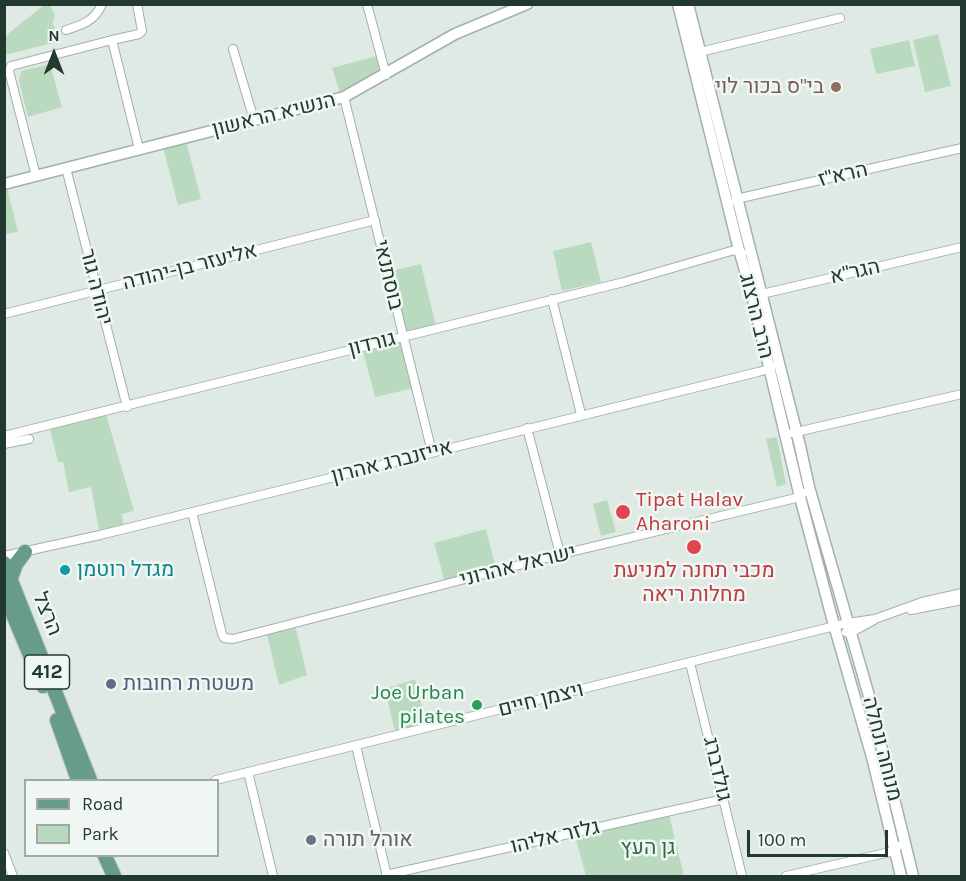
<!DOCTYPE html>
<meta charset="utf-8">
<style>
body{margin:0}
#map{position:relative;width:966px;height:881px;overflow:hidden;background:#e0eae4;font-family:Karla,sans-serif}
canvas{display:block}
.frame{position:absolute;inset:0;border:6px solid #223930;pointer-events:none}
.legend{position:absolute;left:24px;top:779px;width:195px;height:78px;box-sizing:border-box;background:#f0f7f3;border:2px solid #9eaba5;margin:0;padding:8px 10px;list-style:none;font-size:18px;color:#223930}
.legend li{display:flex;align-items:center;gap:12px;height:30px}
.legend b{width:30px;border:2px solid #9eaba5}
.north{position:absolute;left:24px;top:24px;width:60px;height:60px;-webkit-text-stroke:4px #f0f7f3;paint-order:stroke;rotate:0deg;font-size:16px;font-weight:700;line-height:24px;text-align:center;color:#223930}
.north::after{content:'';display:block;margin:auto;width:21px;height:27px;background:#223930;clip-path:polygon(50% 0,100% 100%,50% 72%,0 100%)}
.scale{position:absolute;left:747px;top:830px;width:141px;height:27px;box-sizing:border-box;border:3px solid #223930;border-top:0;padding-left:8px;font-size:18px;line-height:21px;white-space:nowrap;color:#223930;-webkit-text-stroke:4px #f0f7f3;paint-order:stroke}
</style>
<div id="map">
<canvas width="966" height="881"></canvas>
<div class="frame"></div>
<ul class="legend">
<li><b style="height:8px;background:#689c8a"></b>Road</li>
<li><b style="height:16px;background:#badac0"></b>Park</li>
</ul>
<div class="north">N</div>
<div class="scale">100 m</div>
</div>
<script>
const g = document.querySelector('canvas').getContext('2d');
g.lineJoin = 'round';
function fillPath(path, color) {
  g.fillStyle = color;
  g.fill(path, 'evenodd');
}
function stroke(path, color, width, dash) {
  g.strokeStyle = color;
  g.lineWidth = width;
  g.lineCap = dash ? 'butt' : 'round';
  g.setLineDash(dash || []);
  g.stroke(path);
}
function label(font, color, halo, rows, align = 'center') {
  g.font = font + ' Karla,Heebo,sans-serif';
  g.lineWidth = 5;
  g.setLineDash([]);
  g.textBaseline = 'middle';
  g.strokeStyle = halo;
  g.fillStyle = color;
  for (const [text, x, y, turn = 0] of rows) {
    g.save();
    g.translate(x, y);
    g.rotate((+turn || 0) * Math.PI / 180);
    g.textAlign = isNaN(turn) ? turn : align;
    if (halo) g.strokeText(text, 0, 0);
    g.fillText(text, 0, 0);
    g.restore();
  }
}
fillPath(new Path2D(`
 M44 5H50L55 14 53 23 60 41 5 55V38L9 33Z
 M938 34 951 86 925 92 913 40Z
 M909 40 915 66 876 74 870 49Z
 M381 55 384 66 349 90 340 93 332 68Z
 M50 64 62 107 28 117 19 81 21 71Z
 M186 141 201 199 178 205 163 147Z
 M7 188 18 232 5 234 4 189Z
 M591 242 601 282 562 291 553 251Z
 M421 264 436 326 407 333 391 271Z
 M403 342 414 388 375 397 363 351Z
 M105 411 134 511 122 514 124 529 100 535 91 487 69 492 63 462H58L49 425Z
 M777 437 786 484 777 487 766 439Z
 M607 500 616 532 601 536 593 504Z
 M486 529 496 569 445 582 434 543Z
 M295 624 307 675 279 685 266 631Z
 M415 679 427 728 396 736 385 689Z
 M669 815 684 876H586L575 836Z`), '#badac0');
const minor = new Path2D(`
 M137 4 142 31 139 34 112 40 139 149
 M367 4 386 75
 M66 30C82 25 95 21 102 4
 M233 49 254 120
 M700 52 840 18
 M344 97 432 452
 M66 168 127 407
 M36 176 9 71 11 66 112 40
 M735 201 736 199 962 148
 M758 292 762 294 962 247
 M552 299 581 414
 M4 314 375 220
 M527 428 560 554
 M792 433 962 394
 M4 436 624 282 731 251 739 250 742 253
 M4 444 29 439
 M192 512 222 634 224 638 233 639 558 555 800 497 803 493
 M4 556 100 535 758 372 769 369 772 366
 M911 610 962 600
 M846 632 850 633 874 620
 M690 663 742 876
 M356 746 387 876
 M248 772 273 876
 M216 780 847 623 875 619 922 602 962 593
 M4 853 13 876
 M386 875 724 799
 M786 876 894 851 898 846`);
const tertiary = new Path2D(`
 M678 4 739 250 750 287 800 497 832 618 872 757 901 876
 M688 4 800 446 809 487 869 696 913 876
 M4 184 344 97 455 34 527 4`);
const primary = new Path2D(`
 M4 563 90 780
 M11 578 16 564 25 552
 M4 593 43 686
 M57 720 78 780
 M105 856 114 876`);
stroke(minor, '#a3b1aa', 10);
stroke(tertiary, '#a3b1aa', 13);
stroke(primary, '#bdc4c1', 16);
stroke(minor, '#fff', 8);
stroke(tertiary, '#fff', 10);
stroke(primary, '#689c8a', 14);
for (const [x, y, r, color] of [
 [836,87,6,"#8d6e63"],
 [623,512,8,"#e0444e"],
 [694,547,8,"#e0444e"],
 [65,570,6,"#0f9aa8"],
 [111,684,6,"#5c6f8a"],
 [477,705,6,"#2e9e5b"],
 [311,840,6,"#6b7280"]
]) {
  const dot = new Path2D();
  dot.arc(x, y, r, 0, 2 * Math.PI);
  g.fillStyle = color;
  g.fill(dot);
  stroke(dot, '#f0f7f3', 2);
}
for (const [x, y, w] of [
 [47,672,45]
]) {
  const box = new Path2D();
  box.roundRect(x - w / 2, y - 17, w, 34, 4.5);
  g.fillStyle = '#f0f7f3';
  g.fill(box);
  stroke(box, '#223930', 1.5);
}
label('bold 20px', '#223930', null, [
 ["412",47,672]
]);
label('21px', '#785e54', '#f0f7f3', [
 ["בי\"ס בכור לוי",824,87]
], 'right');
label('21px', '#223930', '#f0f7f3', [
 ["הנשיא הראשון",274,115,-14],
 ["הרא\"ז",843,175,-13],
 ["אליעזר בן-יהודה",190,267,-14],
 ["הגר\"א",855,272,-13],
 ["בוסתנאי",388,275,77],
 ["יהודה גור",96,287,76],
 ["הרב הרצוג",756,316,76],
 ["גורדון",372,344,-14],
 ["אייזנברג אהרון",392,462,-14],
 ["ישראל אהרוני",518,566,-14],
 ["הרצל",47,614,68],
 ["ויצמן חיים",541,700,-14],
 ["מנוחה ונחלה",882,749,76],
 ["גולדברג",717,769,77],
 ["גלזר אליהו",555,837,-13]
]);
label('21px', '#be3a42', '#f0f7f3', [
 ["Tipat Halav",636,500],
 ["Aharoni",636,524],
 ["מכבי תחנה למניעת",694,571,"center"],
 ["מחלות ריאה",694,595,"center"]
], 'left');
label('21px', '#0d838f', '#f0f7f3', [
 ["מגדל רוטמן",77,570]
], 'left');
label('21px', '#4e5e75', '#f0f7f3', [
 ["משטרת רחובות",123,684]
], 'left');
label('21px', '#27864d', '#f0f7f3', [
 ["Joe Urban",465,693],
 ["pilates",465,717]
], 'right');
label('21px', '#5b616d', '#f0f7f3', [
 ["אוהל תורה",323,840]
], 'left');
label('21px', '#2f6c41', '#f0f7f3', [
 ["גן העץ",648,848]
]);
</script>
